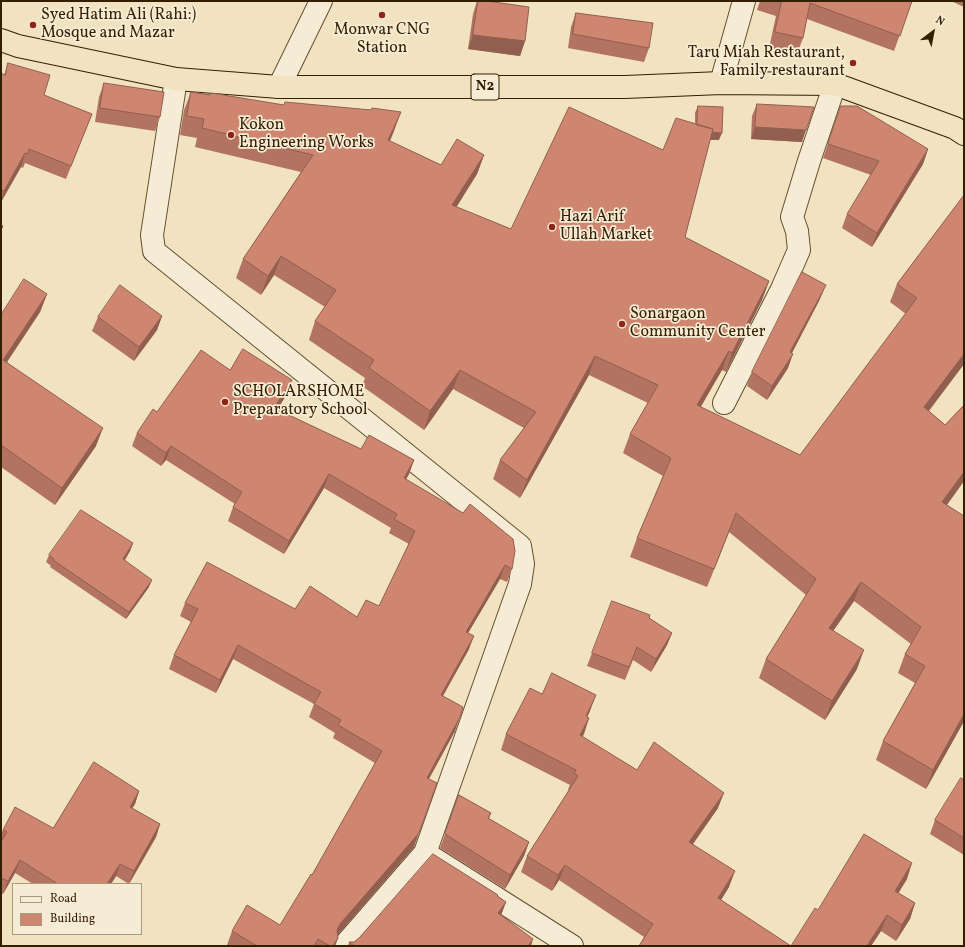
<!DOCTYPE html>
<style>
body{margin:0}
#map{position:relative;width:965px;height:947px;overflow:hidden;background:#f1e2c0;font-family:Vollkorn,serif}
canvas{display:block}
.frame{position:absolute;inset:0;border:2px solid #341e00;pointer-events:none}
.legend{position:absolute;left:12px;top:883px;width:130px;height:52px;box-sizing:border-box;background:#f6ecd6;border:1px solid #a89a80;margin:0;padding:5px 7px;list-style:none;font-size:12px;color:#341e00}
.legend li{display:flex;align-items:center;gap:8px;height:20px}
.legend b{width:20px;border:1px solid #a89a80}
.north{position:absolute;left:913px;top:12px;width:40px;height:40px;-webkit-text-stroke:3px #f6ecd6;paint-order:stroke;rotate:32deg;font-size:11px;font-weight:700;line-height:16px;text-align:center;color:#341e00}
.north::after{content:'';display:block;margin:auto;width:14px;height:18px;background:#341e00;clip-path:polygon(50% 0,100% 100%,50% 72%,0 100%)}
</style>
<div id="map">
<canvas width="965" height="947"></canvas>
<div class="frame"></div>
<ul class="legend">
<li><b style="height:5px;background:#f6ecd6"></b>Road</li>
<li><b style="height:11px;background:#cf8671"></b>Building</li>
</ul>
<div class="north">N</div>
</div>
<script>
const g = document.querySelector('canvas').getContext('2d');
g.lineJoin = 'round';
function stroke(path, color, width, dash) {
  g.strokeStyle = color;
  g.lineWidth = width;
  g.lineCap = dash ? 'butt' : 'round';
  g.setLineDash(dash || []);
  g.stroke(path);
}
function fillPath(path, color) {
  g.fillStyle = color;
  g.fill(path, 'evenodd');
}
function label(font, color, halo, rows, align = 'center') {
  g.font = font + ' Vollkorn,serif';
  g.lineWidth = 3.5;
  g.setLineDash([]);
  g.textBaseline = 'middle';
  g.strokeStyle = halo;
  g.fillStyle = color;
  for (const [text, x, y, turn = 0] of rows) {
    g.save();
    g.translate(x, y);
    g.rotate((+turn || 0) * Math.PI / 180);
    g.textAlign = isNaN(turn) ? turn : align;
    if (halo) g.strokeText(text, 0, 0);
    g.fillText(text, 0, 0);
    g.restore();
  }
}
const minor = new Path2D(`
 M176 79 152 235 154 251 520 546 523 564 520 584 425 853 572 946
 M721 83 744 1
 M279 87 321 1
 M724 403 782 289 799 250 797 231 792 217 809 161 835 84
 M344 946 425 853`);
const trunk = new Path2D(`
 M1 40 18 46 176 79 279 87H625L721 83 835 84 955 128 964 134`);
stroke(minor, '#634f30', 24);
stroke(trunk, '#341e00', 24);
stroke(minor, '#f6ecd6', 22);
stroke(trunk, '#f1e2c0', 22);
fillPath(new Path2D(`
 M477 1 525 41 520 56 468 49 473 14Z
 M760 1H912L894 51 807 19 803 38 797 54 769 48 776 16 757 10Z
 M951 1H964V7Z
 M576 13 649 48 644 62 568 48 571 27Z
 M8 63 44 95 92 114 66 179 25 163 23 168 21 167 1 202V73L4 75Z
 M104 83 160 117 155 131 95 122 99 97Z
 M191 92 284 105 285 102 394 131 390 141 441 165 484 155 477 174 456 207 511 229 663 150 695 124V113L698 106 719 140H710L685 237 769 281 762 300 726 372 722 370 700 407 800 455 906 314 890 302 897 284 964 195V364L929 411 945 425 964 405V481L947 505 964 516V723H963L926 789 876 760 883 741 915 683 898 673 905 654 911 644 854 601 833 631 857 669 825 720 759 678 766 659 806 595 729 532 707 587 630 557 637 538 663 476 623 453 630 434 648 403 589 375 520 498 493 479 500 460 524 428 453 389 424 430 362 386 365 378 309 340 315 321 325 307 274 275 261 295 236 278 243 259 301 172 195 147 197 138 180 135 184 110Z
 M757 104 802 142 751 139 752 116Z
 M841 106 928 149 923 164 872 247 842 228 847 214 871 175 823 158Z
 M47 294 40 312 7 362 96 446 55 505 1 467V315Z
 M820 299 792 353 788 368 767 400 747 386 752 372Z
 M162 316 157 330 134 361 92 331 98 317Z
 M230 370 287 394 277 410 361 449 414 460 409 474 406 479 512 569 507 582 500 579 468 633 469 649 443 696 455 731 429 779 414 847 337 935 338 938 335 946H229L227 945 232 931 280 925 312 875 375 763 333 738 335 733 309 717 314 704 233 659 216 693 169 669 174 655 191 622 180 616 185 603 295 609 357 617 379 606 409 544 389 533 391 528 324 488 284 554 228 521 233 507 235 504 166 460 161 466 132 446 137 433 157 412Z
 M133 543 130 551 125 560 149 587 126 619 50 567 51 566 46 562 49 555Z
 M649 618 672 633 667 645 651 672 633 660 625 680 587 666 592 653Z
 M542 694 590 711 587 717 589 718 582 737 637 770 718 808 693 844 729 887 721 900 791 946 818 910 907 879 898 893 915 903 910 919 896 941 881 931 871 946H639L644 937 559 880 552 891 521 872 527 856 569 790 568 789 570 785 501 750 506 734Z
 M964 780V855L930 834 935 820Z
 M139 791 135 804 132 808 160 824 156 837 129 884 116 876 111 884H33L15 873 3 894 1 893V834L3 830 53 828Z
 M459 795 491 813 489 819 529 842 524 856 505 889 440 848Z
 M498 896 506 902 501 915 531 946H348L349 942H354Z`), '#b27361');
fillPath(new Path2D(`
 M473 35 525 41 520 56 468 49Z
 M401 112 394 131 381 159 388 140Z
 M755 127 806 130 802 142 751 139Z
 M697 131 722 133 719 140 695 139Z
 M928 149 923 164 872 247 877 233Z
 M25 153 21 167 1 202 4 191Z
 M484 155 477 174 446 224 452 205Z
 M281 256 274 275 261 295 268 276Z
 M769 281 762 300 726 372 732 353Z
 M826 285 820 299 785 366 790 352Z
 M47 294 40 312 1 371 3 360Z
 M162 316 157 330 134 361 139 347Z
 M729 351 722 370 691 424 697 405Z
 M793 354 788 368 767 400 772 386Z
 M964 354V364L917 426 924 407Z
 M595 356 589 375 520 498 527 480Z
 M460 370 453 389 424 430 430 411Z
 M292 380 287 394 269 422 274 408Z
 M103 428 96 446 55 505 62 488Z
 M171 446 166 460 161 466 166 453Z
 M414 460 409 474 399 492 404 478Z
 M964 472V481L935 521 942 502Z
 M329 474 324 488 284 554 289 541Z
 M736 513 729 532 707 587 714 569Z
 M133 543 130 551 121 566 123 559Z
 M505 565 500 579 461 645 466 632Z
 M152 580 149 587 126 619 129 612Z
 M861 582 854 601 822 647 829 628Z
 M672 633 667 645 651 672 656 659Z
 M474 636 469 649 436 708 441 695Z
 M238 645 233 659 216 693 220 680Z
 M864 650 857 669 825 720 832 701Z
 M596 695 590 711 580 732 586 716Z
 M964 714V719L963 723 926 789 933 770Z
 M460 717 455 731 422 791 427 778Z
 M589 718 584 734 575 751 580 735Z
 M139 791 135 804 125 820 130 807Z
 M724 793 718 808 683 858 689 842Z
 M160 824 156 837 129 884 134 871Z
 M419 833 414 847 335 938 337 930 340 924Z
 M529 842 524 856 505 889 510 875Z
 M20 860 15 873 3 894 8 881Z
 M912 863 907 879 890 907 895 891Z
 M120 864 116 876 111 884H107Z
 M565 865 559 880 552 891 558 875Z
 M735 871 729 887 712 914 718 898Z
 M506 902 500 918 498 913Z
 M915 903 910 919 896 941 902 925Z
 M887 915 881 931 871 946H867Z
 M338 938 335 946H333Z
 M533 939 531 946H528Z`), '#915e4f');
const building = new Path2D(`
 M478 1H487L529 7 525 41 473 35Z
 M782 1H912L900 36 810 3 803 38 775 32Z
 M576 13 653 23 649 48 573 34Z
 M8 63 50 75 44 95 92 114 71 166 29 149 28 154 25 153 4 191 1 190V73L5 75Z
 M104 83 164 92 160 117 100 108Z
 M191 92 210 95 211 93 284 105 285 102 371 110 372 108 401 112 388 140 441 165 457 139 484 155 452 205 511 229 569 107 663 150 676 118 713 129 685 237 769 281 732 353 729 351 697 405 800 455 917 298 897 284 964 195V354L924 407 945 425 964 405V472L942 502 964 516V714L933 770 883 741 925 666 905 654 921 627 861 582 829 628 864 650 832 701 766 659 816 579 736 513 714 569 637 538 671 458 630 434 658 385 595 356 527 480 500 460 536 412 460 370 430 411 369 368 374 360 315 321 336 290 281 256 268 276 243 259 313 155 202 128 204 119 187 116Z
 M757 104 814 107 806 130 755 127Z
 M698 106 723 107 722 133 712 132 713 129 697 125Z
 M841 106H857L928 149 877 233 847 214 879 161 828 144Z
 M1 225 3 226 1 230Z
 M802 272 826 285 790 352 793 354 772 386 752 372Z
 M24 279 47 294 3 360 103 428 62 488 1 445V315Z
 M120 285 162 316 139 347 98 317Z
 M243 349 292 380 274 408 361 449 369 435 414 460 404 478 463 513 470 504 513 539 515 551 512 569 505 565 466 632 474 636 441 695 463 707 460 717 427 778 437 783 419 833 340 924 337 930 338 938 333 946H330L318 939 314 946H257L232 931 247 905 280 925 311 874 312 875 382 751 338 725 341 720 314 704 321 692 238 645 220 680 174 655 198 609 185 603 207 562 295 609 310 586 357 617 366 600 379 606 415 531 394 519 397 514 329 474 289 541 233 507 242 492 171 446 166 453 137 433 153 409 157 412 201 350 230 370Z
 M81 510 133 543 123 559 152 580 129 612 53 560 54 559 49 555Z
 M612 601 650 615 649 618 672 633 656 659 637 647 629 667 592 653Z
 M552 673 596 695 586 716 589 718 580 735 637 770 654 742 724 793 689 842 735 871 718 898 791 946 815 908 818 910 864 834 912 863 895 891 915 903 902 925 887 915 867 946H639L653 924 565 865 558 875 527 856 578 776 574 773 576 770 506 734 530 688 542 694Z
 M94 762 139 791 130 807 160 824 134 871 120 864 107 884H58L20 860 8 881 1 878V842L7 832 3 830 15 807 53 828Z
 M961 778 964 780V838L935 820Z
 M459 795 491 813 488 818 529 842 510 875 445 834Z
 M433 854 498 895 497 896 506 902 498 913 533 939 528 946H354L349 942H354L359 938Z`);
fillPath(building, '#cf8671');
stroke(building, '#915e4f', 1);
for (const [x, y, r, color] of [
 [382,15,4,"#8f2418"],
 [33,25,4,"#8f2418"],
 [853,63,4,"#8f2418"],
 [231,135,4,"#8f2418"],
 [552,227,4,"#8f2418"],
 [622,324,4,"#8f2418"],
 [225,402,4,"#8f2418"]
]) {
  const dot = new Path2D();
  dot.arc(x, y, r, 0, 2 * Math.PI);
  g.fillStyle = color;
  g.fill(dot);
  stroke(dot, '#f6ecd6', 1.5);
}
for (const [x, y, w] of [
 [485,87,28]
]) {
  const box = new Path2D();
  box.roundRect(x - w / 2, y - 13, w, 26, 3);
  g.fillStyle = '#f6ecd6';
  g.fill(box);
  stroke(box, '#341e00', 1);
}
label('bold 15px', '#341e00', null, [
 ["N2",485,87]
]);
label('16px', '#341e00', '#f6ecd6', [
 ["Syed Hatim Ali (Rahi:)",41,16],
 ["Mosque and Mazar",41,34],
 ["Monwar CNG",382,31,"center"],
 ["Station",382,49,"center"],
 ["Taru Miah Restaurant,",845,54,"right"],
 ["Family restaurant",845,72,"right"],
 ["Kokon",239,126],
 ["Engineering Works",239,144],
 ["Hazi Arif",560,218],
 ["Ullah Market",560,236],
 ["Sonargaon",630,315],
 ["Community Center",630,333],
 ["SCHOLARSHOME",233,393],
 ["Preparatory School",233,411]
], 'left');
</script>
